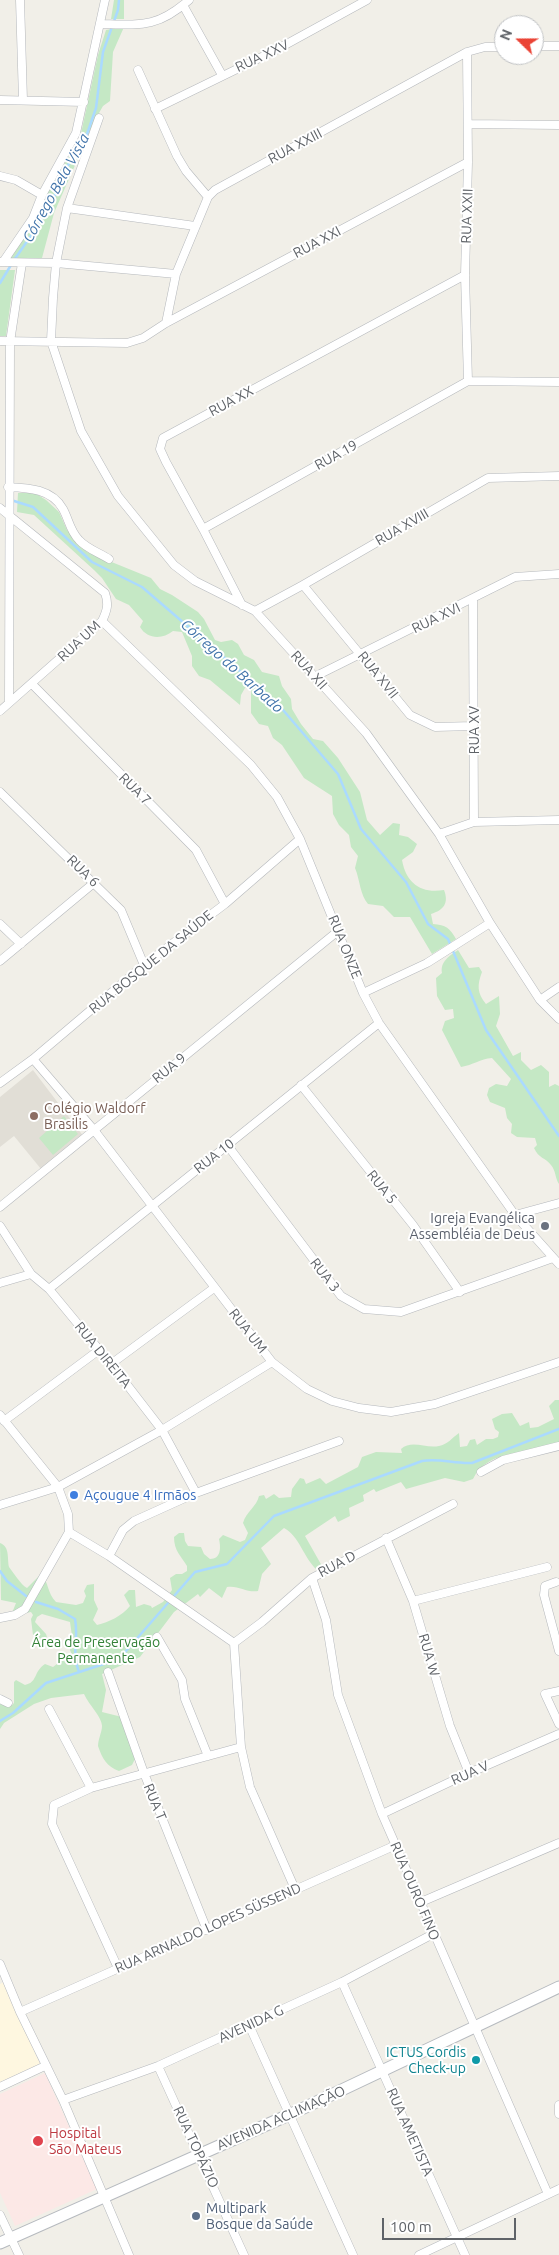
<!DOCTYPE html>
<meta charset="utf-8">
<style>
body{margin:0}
#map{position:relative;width:559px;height:2255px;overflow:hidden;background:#f1efe8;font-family:Ubuntu,sans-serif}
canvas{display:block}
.north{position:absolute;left:494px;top:15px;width:50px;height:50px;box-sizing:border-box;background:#fff;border:1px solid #bfc1c3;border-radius:50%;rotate:292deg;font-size:14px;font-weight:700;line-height:20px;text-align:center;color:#5f6368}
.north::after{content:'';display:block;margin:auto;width:18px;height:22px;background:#ea4335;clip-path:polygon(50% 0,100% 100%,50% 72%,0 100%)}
.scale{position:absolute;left:382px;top:2218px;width:134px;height:22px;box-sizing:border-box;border:2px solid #5f6368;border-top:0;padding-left:6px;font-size:15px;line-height:18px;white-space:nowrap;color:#5f6368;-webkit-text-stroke:4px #fff;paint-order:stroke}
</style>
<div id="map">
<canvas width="559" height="2255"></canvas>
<div class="north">N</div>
<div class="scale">100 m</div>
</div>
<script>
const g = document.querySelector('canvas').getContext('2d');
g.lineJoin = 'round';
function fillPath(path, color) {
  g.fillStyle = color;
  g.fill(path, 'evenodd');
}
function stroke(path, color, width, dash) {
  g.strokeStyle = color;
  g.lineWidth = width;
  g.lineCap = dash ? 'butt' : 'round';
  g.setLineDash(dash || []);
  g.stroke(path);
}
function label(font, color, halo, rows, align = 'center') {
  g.font = font + ' Ubuntu,sans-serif';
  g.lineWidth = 4;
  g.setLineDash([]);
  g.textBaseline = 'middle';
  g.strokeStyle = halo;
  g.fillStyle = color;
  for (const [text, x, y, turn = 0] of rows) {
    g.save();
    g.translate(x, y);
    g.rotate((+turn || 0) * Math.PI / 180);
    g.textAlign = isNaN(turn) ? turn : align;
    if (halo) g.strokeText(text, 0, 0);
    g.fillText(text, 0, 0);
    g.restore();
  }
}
fillPath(new Path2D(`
 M4 1982 40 2064 0 2082V1984Z`), '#fef7e0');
fillPath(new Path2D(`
 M33 1070 84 1137 41 1169 14 1136 0 1147V1097Z`), '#e1ded6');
fillPath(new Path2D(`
 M45 2073 97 2189 15 2226 0 2193V2094Z`), '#fce8e6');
fillPath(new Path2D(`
 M114 0H124V19H111Z
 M124 27 113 52 110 101 103 106 95 120 54 213 42 258 10 259 40 213 48 191 80 138 98 55 106 30Z
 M0 270H15L6 336H0Z
 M18 493H35L46 500 59 512 67 530 87 552 151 578 160 589 172 595 198 612 204 619 215 640 221 642 232 640 238 644 244 655 254 660 262 672 279 676 282 686 291 699 292 709 301 724 313 739 323 741 338 758 360 792 367 820 380 835 393 823 400 824 399 835 408 837 417 844 413 852 402 860C406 883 421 894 444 890 449 903 444 910 431 914L433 924C446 925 450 928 456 939L432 954 410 917H394L383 906 368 904C360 895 360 880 355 868L358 856 351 847 349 835 339 825 333 814 332 796 304 778 282 745 273 738 268 726 259 724 251 713V689L245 688 241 695 240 705 210 680 199 676 192 666V656L182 632 173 631C162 640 147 639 140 627L143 621 129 605 116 599 102 578 94 570 34 515 17 512Z
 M458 950 469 968 479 967 482 972C477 985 477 993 486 1004L499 996 500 1014 496 1026 513 1056 521 1052V1060L531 1070 541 1065 549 1072V1087L555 1084 559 1086V1184C555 1178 556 1171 551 1165 545 1157 539 1159 534 1148L537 1145 535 1138 517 1137 511 1133 512 1124 507 1118 505 1108 490 1102 487 1095 489 1088 496 1084 507 1086 511 1079 492 1058C480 1059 473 1065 461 1067L442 1030 445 1021 454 1018 453 1009 445 1010 437 996 436 978 442 973C440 962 449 956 458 950Z
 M64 1116 78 1134 53 1155 39 1138Z
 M555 1400H559V1442C532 1456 488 1447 473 1479L464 1482 445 1478 406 1489 401 1482 376 1492 374 1489 363 1495 364 1501 349 1508 350 1516 338 1522 335 1516 305 1536 322 1566 317 1570C303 1557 300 1537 284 1528L261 1548 271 1564 262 1574 258 1591C247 1593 238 1585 227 1587L222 1598 209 1588 200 1597 198 1594 174 1612 140 1657 102 1674 106 1690 102 1712 122 1717 136 1757 132 1765 119 1771C107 1767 102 1758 98 1746 98 1739 102 1732 102 1726 102 1717 89 1705 84 1694L51 1698 34 1704 4 1723 0 1729V1704L11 1706 14 1703V1682L16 1680 25 1685C38 1682 33 1672 45 1664L53 1667 62 1660 70 1659 72 1655 70 1650 72 1636 70 1622 42 1614 37 1617 35 1622 46 1634 48 1640H40L33 1635 31 1619 33 1615 31 1612 15 1615 12 1613 16 1603 1 1600 0 1543C10 1547 7 1557 9 1567 13 1572 21 1585 27 1588L41 1574C49 1582 47 1593 56 1602L76 1605 83 1603 86 1596 84 1591 87 1585 94 1584V1600L98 1609 93 1620 97 1625C109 1622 122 1616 130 1606L124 1595 129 1590H135L136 1607 144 1604 151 1606 152 1608 163 1602 172 1590 170 1578 176 1574H182L187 1571V1566C181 1556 174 1551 174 1537L179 1533H184L185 1541 188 1546 201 1547 204 1554 210 1559C221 1559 221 1548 219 1539L223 1535 240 1542 245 1540 248 1533 243 1523C246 1512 257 1506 259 1496L264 1495 266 1499 274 1494 279 1498 291 1497 292 1489 300 1478 304 1479 306 1484 320 1478 326 1484 358 1467 362 1457 376 1452 402 1453 401 1449C412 1439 426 1449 439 1446 447 1445 453 1437 459 1433L460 1447 467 1446 470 1440 475 1439 477 1445 486 1439H493L498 1437 499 1432 495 1429 492 1419 502 1414 512 1413 520 1426 529 1422 530 1428 538 1427 554 1419 549 1406Z`), '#c5e8c5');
stroke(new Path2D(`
 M14 260 33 233 45 212 50 200 57 193 67 167 87 134 96 108 103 52 118 10 119 0
 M0 283 11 265
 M11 500 33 507 92 562 142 587 277 703 338 774 361 829 406 882 428 924 448 939 486 1030 559 1136
 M0 1571 7 1581 26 1596
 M36 1602 58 1609 75 1619C79 1638 71 1653 79 1672
 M0 1721 13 1713 46 1683 119 1659 195 1572 227 1564 274 1516 422 1461C440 1458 454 1464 472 1463L559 1429`), '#aadaff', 2.5);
const street = new Path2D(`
 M20 0 23 100
 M183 5 222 75
 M101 24C141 25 157 28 189 0
 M534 46H559
 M467 52 468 162 465 275 468 381
 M138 70 177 156 186 171 208 197
 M0 100 84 102
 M155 109 274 51 367 0
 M99 118 67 208 56 263 53 298 51 341 81 431 118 496 174 565 195 581 255 611 366 733 439 834 490 923 540 1000 559 1019
 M468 124 559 125
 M0 176 16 180 42 195
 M67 208 195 226
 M1 262 56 263 176 274
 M3 262 33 218 42 195 76 133 105 0
 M166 323 176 274 208 197 215 190 467 52 485 47H504
 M0 341 127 343 143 338 166 323 468 162
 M468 381 559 382
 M8 487C29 488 52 489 63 509 69 520 70 531 79 540 87 549 100 553 109 559
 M0 508 105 593C109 604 107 611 102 621L0 711
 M203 529 468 381
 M303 585 410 715 435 727 473 726
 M242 605 203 529 166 462 160 449 163 438 465 275
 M255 611 303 585 488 478 559 476
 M102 621 251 765 277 797 300 839 363 993 379 1023 515 1215 559 1264
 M316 676 515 577 559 574
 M32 684 196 850 225 904
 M9 702 10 342 22 263
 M0 792 121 910 144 965
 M474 822 559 820
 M439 834 474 822 473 600
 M0 924 21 944
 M0 961 95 882
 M363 993 427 963 490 923
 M540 1000 559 987
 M33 1059 94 1130 272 1362 307 1389 332 1401 359 1408 391 1412 435 1404 559 1362
 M0 1083 33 1059 144 965 225 904 300 839
 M301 1085 413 1225 460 1292
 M228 1146 341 1296 364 1309 401 1312 553 1258
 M0 1207 338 931
 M515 1215 559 1203
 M0 1226 31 1274 49 1289 111 1364 162 1430 196 1493
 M0 1283 31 1274
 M49 1289 379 1023
 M111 1364 214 1288
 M0 1415 58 1487 68 1514 69 1532 25 1609 15 1615 0 1618
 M4 1421 99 1350
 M481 1472 503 1460 559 1446
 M0 1505 58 1487 162 1430 272 1362
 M69 1532 109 1556 234 1643 241 1747 250 1787 295 1889
 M386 1538 413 1601 450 1726 469 1773
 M109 1556 123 1530 134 1521 196 1493 339 1441
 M312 1578 326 1620 338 1695 382 1814 548 2194
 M556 1582 545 1586 544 1595 559 1651
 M413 1601 547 1567
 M157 1637 182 1680 185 1699 208 1756
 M234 1643 262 1622 312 1578 453 1504
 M108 1672 144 1773 207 1930
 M559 1691 545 1694 559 1724
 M0 1699 8 1703
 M49 1709 91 1788
 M382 1814 469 1773 559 1734
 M421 1902 559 1843
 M0 1964 20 2012 63 2100 129 2255
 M118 1968 52 1824 54 1805 91 1788 241 1747
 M342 1982 465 2255
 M20 2012 396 1845
 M249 2025 353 2255
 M158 2066 244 2255
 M0 2087 45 2066
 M63 2100 158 2066 342 1982 433 1934
 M559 2105V2114
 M0 2215 19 2255
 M419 2255 559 2189`);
const secondary = new Path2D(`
 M0 2243 291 2114 559 1987`);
stroke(street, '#b5b8bc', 9);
stroke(secondary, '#b6babf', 13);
stroke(street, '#fff', 8);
stroke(secondary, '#fff', 11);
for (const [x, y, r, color] of [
 [34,1116,5,"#8d6e63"],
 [545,1226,5,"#6b7280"],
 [74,1495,5,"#3f7fe0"],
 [476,2060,5,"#0f9aa8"],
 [38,2141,6,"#e0444e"],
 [196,2216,5,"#5c6f8a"]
]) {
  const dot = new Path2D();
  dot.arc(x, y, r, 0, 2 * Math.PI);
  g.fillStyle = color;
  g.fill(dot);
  stroke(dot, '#fff', 2);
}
label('14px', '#5f6368', '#fff', [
 ["RUA XXV",262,56,-25],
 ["RUA XXIII",295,146,-28],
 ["RUA XXII",467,216,-88],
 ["RUA XXI",317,242,-28],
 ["RUA XX",231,401,-28],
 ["RUA 19",336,455,-29],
 ["RUA XVIII",402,527,-30],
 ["RUA XVI",436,618,-26],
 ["RUA UM",79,641,-43],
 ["RUA XII",309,670,48],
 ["RUA XVII",378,675,51],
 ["RUA XV",474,730,-90],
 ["RUA 7",135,789,45],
 ["RUA 6",83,871,44],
 ["RUA ONZE",345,947,68],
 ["RUA BOSQUE DA SAÚDE",151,962,-39],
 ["RUA 9",169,1068,-39],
 ["RUA 10",214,1156,-38],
 ["RUA 5",382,1187,51],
 ["RUA 3",325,1275,52],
 ["RUA UM",248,1331,52],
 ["RUA DIREITA",103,1355,51],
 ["RUA D",337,1564,-28],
 ["RUA W",429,1655,74],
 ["RUA V",470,1773,-24],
 ["RUA T",155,1802,68],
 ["RUA OURO FINO",415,1891,67],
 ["RUA ARNALDO LOPES SÜSSEND",208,1928,-24],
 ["AVENIDA G",251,2024,-25],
 ["AVENIDA ACLIMAÇÃO",281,2118,-24],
 ["RUA AMETISTA",410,2132,66],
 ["RUA TOPÁZIO",196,2147,65]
]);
label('14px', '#785e54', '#fff', [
 ["Colégio Waldorf",44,1108],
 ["Brasilis",44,1124]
], 'left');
label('14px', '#5b616d', '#fff', [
 ["Igreja Evangélica",535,1218],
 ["Assembléia de Deus",535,1234]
], 'right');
label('14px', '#366cbe', '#fff', [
 ["Açougue 4 Irmãos",84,1495]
], 'left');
label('14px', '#348238', '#fff', [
 ["Área de Preservação",96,1642],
 ["Permanente",96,1658]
]);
label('14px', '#0d838f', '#fff', [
 ["ICTUS Cordis",466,2052],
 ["Check-up",466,2068]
], 'right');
label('14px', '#be3a42', '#fff', [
 ["Hospital",49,2133],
 ["São Mateus",49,2149]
], 'left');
label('14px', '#4e5e75', '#fff', [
 ["Multipark",206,2208],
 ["Bosque da Saúde",206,2224]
], 'left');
label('italic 15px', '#4174aa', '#fff', [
 ["Córrego Bela Vista",56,188,-61],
 ["Córrego do Barbado",232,666,42]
]);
</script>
